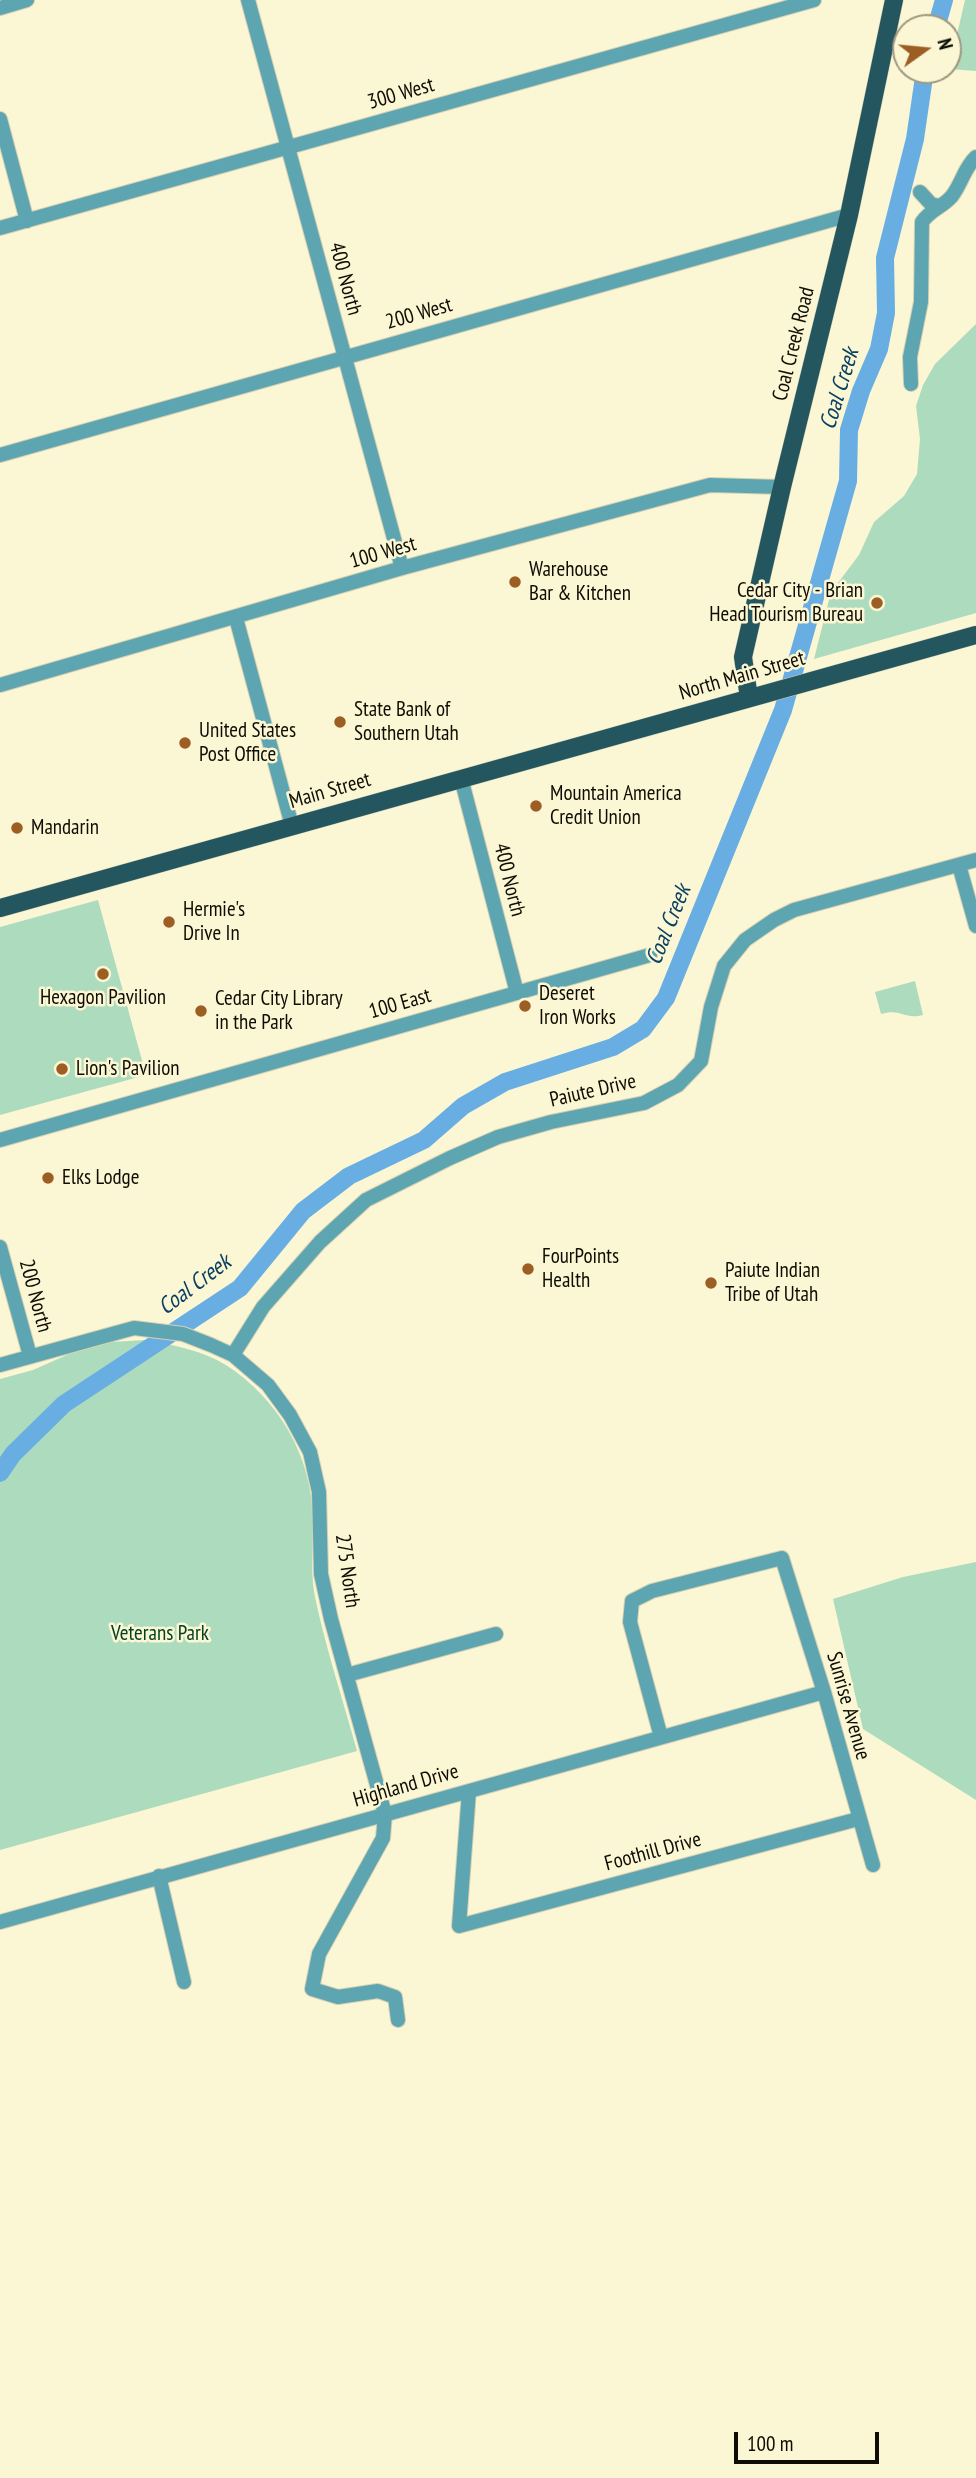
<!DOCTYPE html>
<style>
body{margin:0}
#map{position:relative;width:976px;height:2478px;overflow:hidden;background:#fbf6d4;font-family:"PT Sans Narrow",sans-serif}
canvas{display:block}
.north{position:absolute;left:892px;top:14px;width:70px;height:70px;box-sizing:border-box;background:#fbf6d4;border:2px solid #9d9980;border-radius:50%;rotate:75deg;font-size:19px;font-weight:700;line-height:28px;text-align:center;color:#0f0d03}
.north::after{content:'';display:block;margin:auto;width:24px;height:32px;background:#9d5e24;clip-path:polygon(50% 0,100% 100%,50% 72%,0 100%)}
.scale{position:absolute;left:734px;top:2432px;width:145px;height:32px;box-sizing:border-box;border:4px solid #0f0d03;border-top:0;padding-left:9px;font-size:21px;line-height:24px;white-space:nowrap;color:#0f0d03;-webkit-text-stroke:5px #fbf6d4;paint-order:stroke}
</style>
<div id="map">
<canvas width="976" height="2478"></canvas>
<div class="north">N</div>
<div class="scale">100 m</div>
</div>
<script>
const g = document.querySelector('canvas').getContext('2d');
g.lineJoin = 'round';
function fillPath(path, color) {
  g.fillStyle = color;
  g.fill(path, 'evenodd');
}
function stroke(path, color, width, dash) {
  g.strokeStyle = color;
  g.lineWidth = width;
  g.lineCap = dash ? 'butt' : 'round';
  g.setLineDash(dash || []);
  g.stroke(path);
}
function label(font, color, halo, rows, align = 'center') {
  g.font = font + ' "PT Sans Narrow",sans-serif';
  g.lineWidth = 5;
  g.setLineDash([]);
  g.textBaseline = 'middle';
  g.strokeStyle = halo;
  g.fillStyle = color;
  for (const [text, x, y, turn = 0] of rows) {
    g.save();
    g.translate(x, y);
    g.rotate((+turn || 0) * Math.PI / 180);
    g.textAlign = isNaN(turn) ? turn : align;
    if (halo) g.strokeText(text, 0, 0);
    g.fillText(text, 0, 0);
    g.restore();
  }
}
fillPath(new Path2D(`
 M965 0H976V71L949 69Z
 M976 324V613L814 659 831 592 859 555 874 522 904 496 917 474 920 439 916 406 923 385 935 364Z
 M98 900 146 1075 0 1115V927Z
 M915 981 923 1015C904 1020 901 1008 881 1014L875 992Z
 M145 1340C169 1344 195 1349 217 1360 269 1388 308 1446 312 1506 315 1536 309 1567 315 1597 326 1649 343 1700 357 1751L0 1850V1379L33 1370 69 1354 111 1342Z
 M976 1562V1800L863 1729 833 1599 903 1577Z`), '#addbbd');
stroke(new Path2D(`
 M936 28 944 0
 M0 1473 13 1454 64 1404 240 1288 303 1211 349 1176 424 1140 463 1106 505 1082 613 1047 643 1029 666 998 783 710 848 481 849 430 861 391 879 349 886 313 885 258 915 139 925 70`), '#69aee2', 18);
const minor = new Path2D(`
 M248 0 402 568
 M0 8 27 0
 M0 119 27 221
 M920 192 931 204 939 206
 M0 228 814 0
 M911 384 910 357 921 302 922 222C931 209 943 207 952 196 962 183 964 168 976 157
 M0 455 849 215
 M236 618 292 826
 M0 685 402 568 710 485 782 487
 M461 778 517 993
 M959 865 976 926
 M0 1140 650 955
 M0 1247 30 1356
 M233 1355 263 1307 320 1242 366 1200 450 1158 498 1137 551 1122 644 1103 678 1085 701 1061 711 1007 724 966 745 940 774 920 794 910 976 860
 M0 1365 134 1328 183 1334 211 1345 233 1355 268 1385 290 1415 310 1452 319 1492 321 1574 331 1619 385 1814 383 1838 319 1954 312 1989 338 1997 378 1991 395 1997 398 2020
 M347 1675 496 1634
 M661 1737 630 1622 632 1601 652 1591 782 1558 824 1692 873 1865
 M469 1791 459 1926 858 1819
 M159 1876 184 1982
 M0 1922 824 1692`);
const major = new Path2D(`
 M749 698 743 657 782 487 849 215 894 0
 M0 908 976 635`);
stroke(minor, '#d5d1b3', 16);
stroke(major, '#d5d1b3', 19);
stroke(minor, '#5ea5b2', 14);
stroke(major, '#24565f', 18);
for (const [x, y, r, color] of [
 [515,582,7,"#9d5e24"],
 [877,603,7,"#9d5e24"],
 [340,722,7,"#9d5e24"],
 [185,743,7,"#9d5e24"],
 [536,806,7,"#9d5e24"],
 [17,828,7,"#9d5e24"],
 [169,922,7,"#9d5e24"],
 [103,974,7,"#9d5e24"],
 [525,1006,7,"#9d5e24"],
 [201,1011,7,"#9d5e24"],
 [62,1069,7,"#9d5e24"],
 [48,1178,7,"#9d5e24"],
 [528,1269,7,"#9d5e24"],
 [711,1283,7,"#9d5e24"]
]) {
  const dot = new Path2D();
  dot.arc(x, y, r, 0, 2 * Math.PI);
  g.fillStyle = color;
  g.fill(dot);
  stroke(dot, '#fbf6d4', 2.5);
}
label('21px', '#0f0d03', '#fbf6d4', [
 ["300 West",401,94,-16],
 ["400 North",345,279,75],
 ["200 West",419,314,-16],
 ["Coal Creek Road",794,344,-76],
 ["100 West",383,553,-16],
 ["North Main Street",742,676,-16],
 ["Main Street",330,791,-16],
 ["400 North",509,880,76],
 ["100 East",400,1004,-16],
 ["Paiute Drive",593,1091,-13],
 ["200 North",35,1296,75],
 ["275 North",347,1571,82],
 ["Sunrise Avenue",848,1706,74],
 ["Highland Drive",406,1786,-16],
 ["Foothill Drive",653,1852,-15]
]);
label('21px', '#0f0d03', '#fbf6d4', [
 ["Warehouse",529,570],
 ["Bar & Kitchen",529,594],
 ["Cedar City - Brian",863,591,"right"],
 ["Head Tourism Bureau",863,615,"right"],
 ["State Bank of",354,710],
 ["Southern Utah",354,734],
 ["United States",199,731],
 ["Post Office",199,755],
 ["Mountain America",550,794],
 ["Credit Union",550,818],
 ["Mandarin",31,828],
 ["Hermie's",183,910],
 ["Drive In",183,934],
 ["Deseret",539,994],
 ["Iron Works",539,1018],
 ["Hexagon Pavilion",103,998,"center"],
 ["Cedar City Library",215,999],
 ["in the Park",215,1023],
 ["Lion's Pavilion",76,1069],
 ["Elks Lodge",62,1178],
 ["FourPoints",542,1257],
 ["Health",542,1281],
 ["Paiute Indian",725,1271],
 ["Tribe of Utah",725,1295]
], 'left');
label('21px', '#014225', '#fbf6d4', [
 ["Veterans Park",160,1634]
]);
label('italic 23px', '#0a4163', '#fbf6d4', [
 ["Coal Creek",840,389,-73],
 ["Coal Creek",669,925,-68],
 ["Coal Creek",195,1285,-37]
]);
</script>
